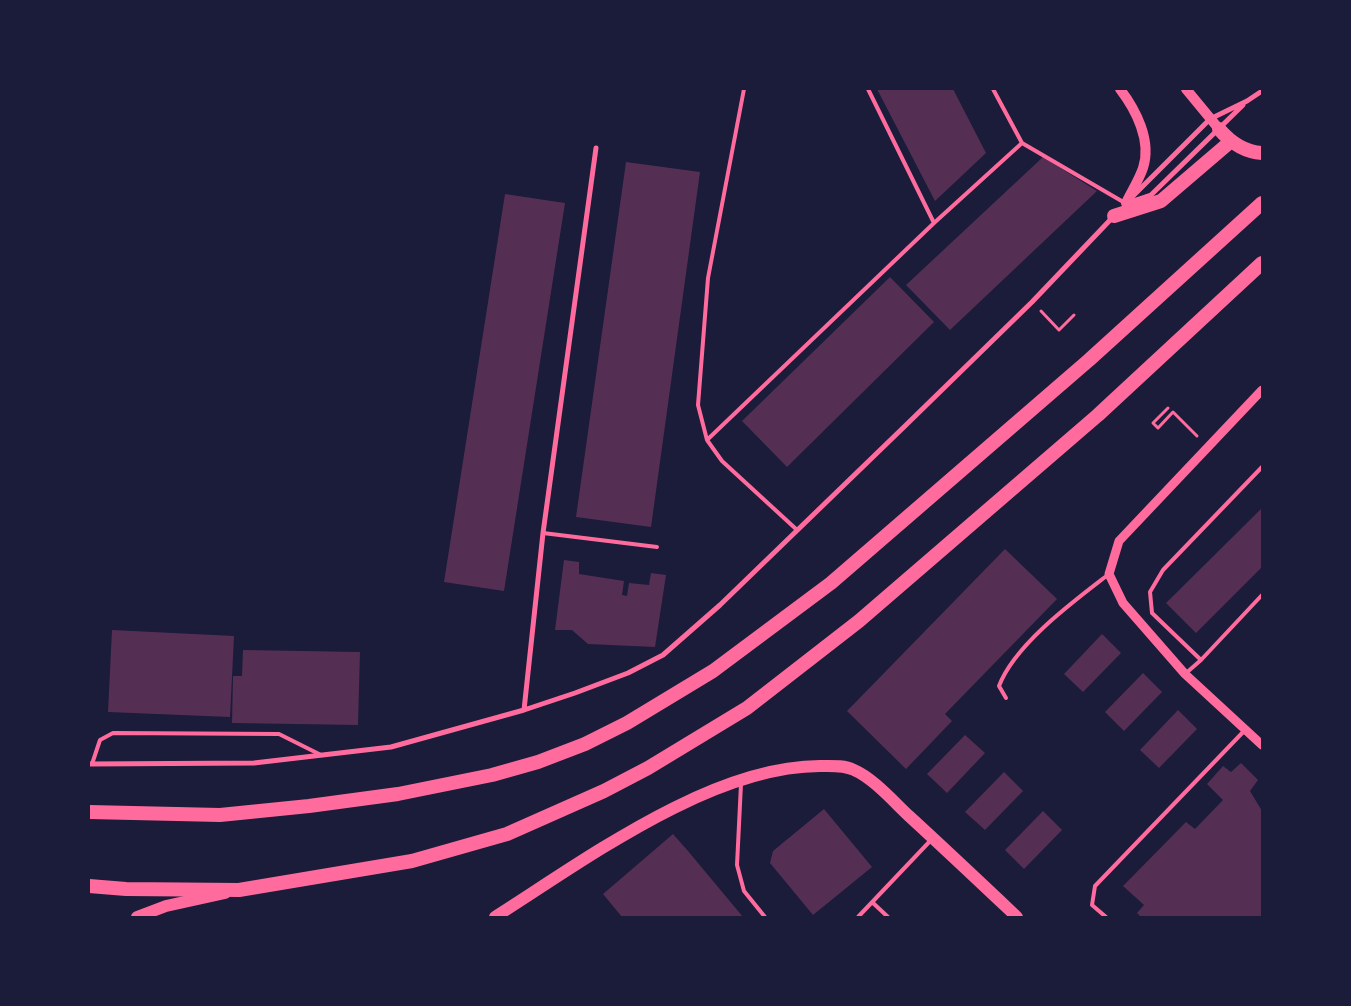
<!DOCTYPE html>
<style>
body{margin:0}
#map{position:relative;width:1351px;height:1006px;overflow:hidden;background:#1b1b3a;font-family:Quicksand,sans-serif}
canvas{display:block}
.frame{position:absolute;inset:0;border:90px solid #1b1b3a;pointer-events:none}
</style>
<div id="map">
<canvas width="1351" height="1006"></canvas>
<div class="frame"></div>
</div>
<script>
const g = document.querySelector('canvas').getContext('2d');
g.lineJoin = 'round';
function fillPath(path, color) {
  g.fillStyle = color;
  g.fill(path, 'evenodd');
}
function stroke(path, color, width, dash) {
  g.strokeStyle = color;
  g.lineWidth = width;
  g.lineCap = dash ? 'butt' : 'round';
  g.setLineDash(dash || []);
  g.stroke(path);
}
fillPath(new Path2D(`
 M877 89H953L986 153 935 201Z
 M1043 157 1097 191 950 330 906 285Z
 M626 162 700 172 651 527 576 517Z
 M505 194 565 203 504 591 444 582Z
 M890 277 934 322 787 467 742 421Z
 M1262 508V567L1196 633 1166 603Z
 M1005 549 1057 599 945 714 952 721 906 769 847 711Z
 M564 560 579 562V574L624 581 622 595 627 596 629 583 649 585 651 573 666 575 655 647 588 644 572 630H555Z
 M112 630 234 636 230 717 108 712Z
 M1102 634 1121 653 1083 692 1064 674Z
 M243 650 360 652 358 725 232 723 233 676H242Z
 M1143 673 1162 692 1124 731 1105 712Z
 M1178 710 1197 729 1159 768 1140 750Z
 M965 735 985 753 947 793 927 774Z
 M1241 763 1258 780 1250 791 1262 811V917H1141L1137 913 1144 905 1123 886 1186 822 1195 829 1223 800 1207 784 1223 766 1231 772Z
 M1004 772 1023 791 985 830 965 812Z
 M824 809 872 867 813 915 770 863 773 851Z
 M1043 811 1062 830 1024 869 1005 850Z
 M673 834 688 851 743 917H622L603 894Z`), '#542f53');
stroke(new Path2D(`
 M1041 311 1059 330 1074 315
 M1168 408 1153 423 1158 428 1173 412 1197 436`), '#ff6b9d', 3);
stroke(new Path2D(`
 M868 89 934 223
 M993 89 1022 143 1125 203
 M707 440 698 405 708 278 744 89
 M796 529 722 461 707 440 934 223 1022 143
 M543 533 657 547
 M1201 660 1152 613 1150 592 1163 570 1262 467
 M1185 674 1201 660 1262 595
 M1006 698 999 686C1015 644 1074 601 1109 574
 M92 764 100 740 113 733 279 734 321 755
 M741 784 737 865 744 891 765 917
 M872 902 888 917
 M858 917 932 839
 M1106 917 1092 905 1095 886 1246 729`), '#ff6b9d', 4);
stroke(new Path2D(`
 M1133 196 1210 119 1247 101 1262 91
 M1127 203 1151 195 1243 105
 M524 710 543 533 596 148
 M89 764 254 763 391 747 524 710 575 693 628 673 663 655 720 605 906 425 1032 302 1113 217`), '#ff6b9d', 5);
stroke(new Path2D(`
 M1262 390 1119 541 1109 574 1123 603 1185 674 1262 745`), '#ff6b9d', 9);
stroke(new Path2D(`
 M1120 89C1136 110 1152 141 1143 168 1139 180 1131 192 1126 203
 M1186 89 1219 129`), '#ff6b9d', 10);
stroke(new Path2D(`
 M137 917 166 906 225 893
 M495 917C585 860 711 766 820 766 831 766 844 765 854 770 873 778 894 802 909 816 945 849 981 883 1017 917`), '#ff6b9d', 12);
stroke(new Path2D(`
 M1219 129C1231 143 1244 152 1262 153
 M1114 216 1161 201 1230 142
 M89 812 220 815 309 806 398 794 492 775 538 762 585 744 627 723 713 671 831 583 1089 360 1262 203
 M89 886 126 889 239 890 412 861 507 834 604 791 648 768 747 708 859 621 1098 415 1262 263`), '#ff6b9d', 14);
</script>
